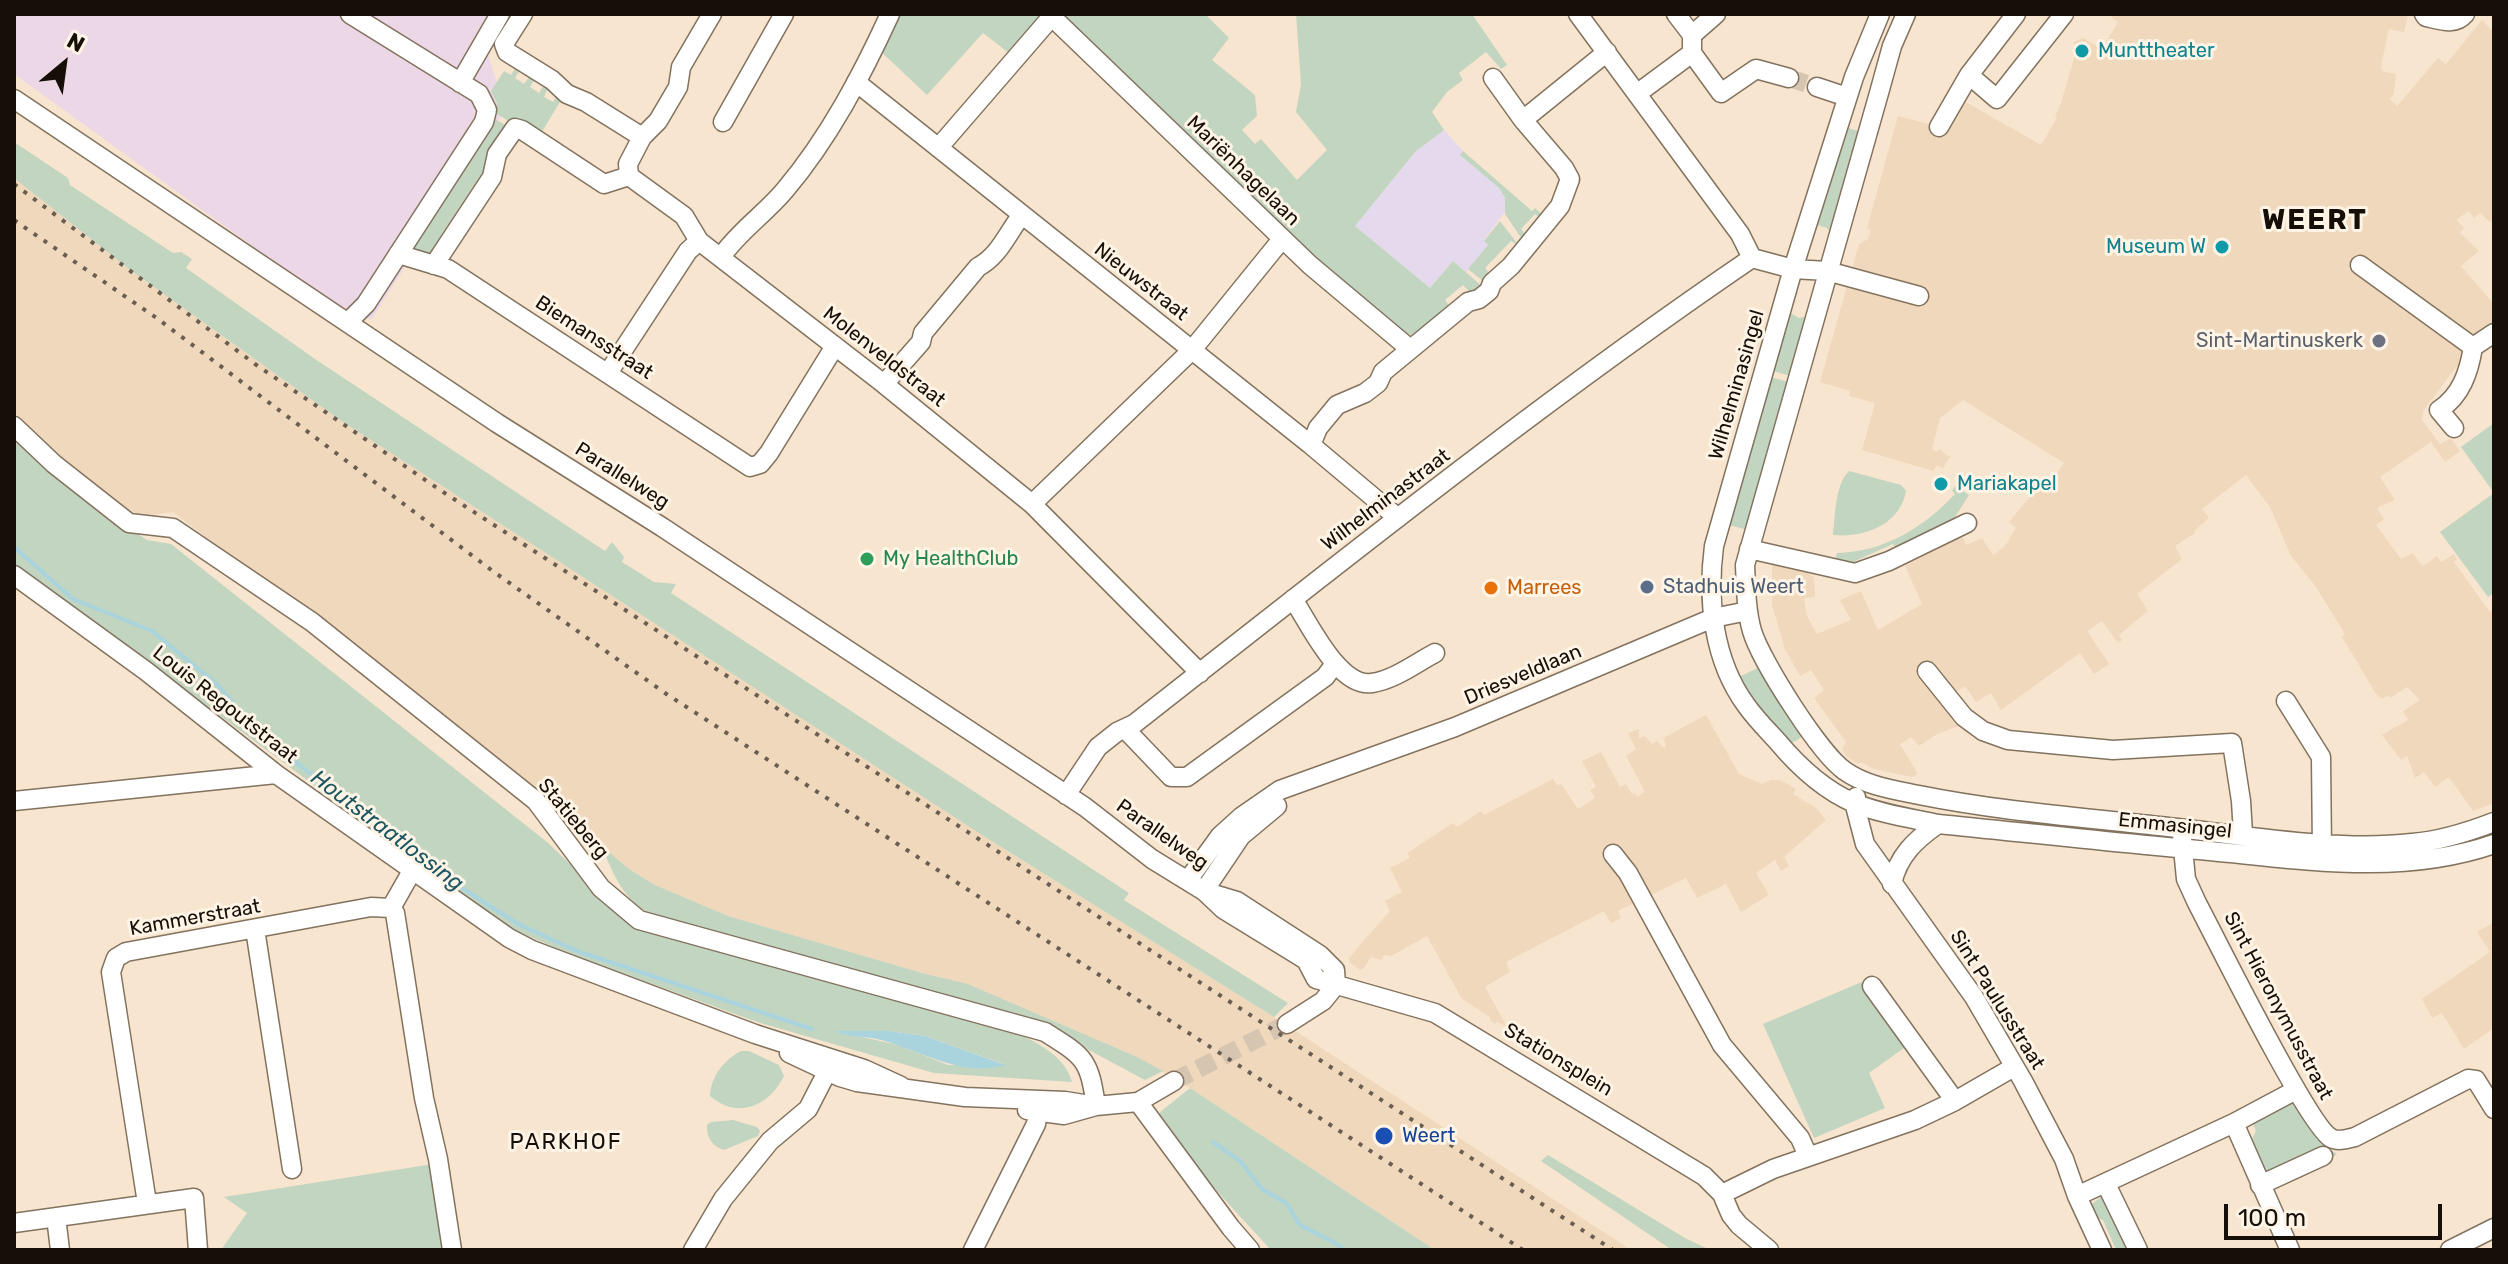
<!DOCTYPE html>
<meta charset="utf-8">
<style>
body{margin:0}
#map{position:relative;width:2508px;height:1264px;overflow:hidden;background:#f8e5cf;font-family:Rubik,sans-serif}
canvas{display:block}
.frame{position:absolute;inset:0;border:16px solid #150f07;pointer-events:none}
.north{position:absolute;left:24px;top:24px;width:80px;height:80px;-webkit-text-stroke:6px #fff4e6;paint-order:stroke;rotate:29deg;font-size:22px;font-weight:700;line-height:32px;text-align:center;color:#150f07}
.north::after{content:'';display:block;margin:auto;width:28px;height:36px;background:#150f07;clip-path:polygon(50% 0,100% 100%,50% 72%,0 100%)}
.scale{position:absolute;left:2224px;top:1204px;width:218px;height:36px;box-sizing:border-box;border:4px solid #150f07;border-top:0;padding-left:10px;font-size:24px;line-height:28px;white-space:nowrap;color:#150f07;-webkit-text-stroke:6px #fff4e6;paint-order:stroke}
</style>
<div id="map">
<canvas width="2508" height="1264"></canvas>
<div class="frame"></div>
<div class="north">N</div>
<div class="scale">100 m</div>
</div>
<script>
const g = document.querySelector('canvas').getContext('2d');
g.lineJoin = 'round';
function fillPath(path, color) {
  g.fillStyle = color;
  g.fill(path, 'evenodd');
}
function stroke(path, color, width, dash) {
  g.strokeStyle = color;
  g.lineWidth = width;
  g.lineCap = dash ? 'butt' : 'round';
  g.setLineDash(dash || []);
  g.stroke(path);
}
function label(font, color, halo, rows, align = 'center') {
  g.font = font + ' Rubik,sans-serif';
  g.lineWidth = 6;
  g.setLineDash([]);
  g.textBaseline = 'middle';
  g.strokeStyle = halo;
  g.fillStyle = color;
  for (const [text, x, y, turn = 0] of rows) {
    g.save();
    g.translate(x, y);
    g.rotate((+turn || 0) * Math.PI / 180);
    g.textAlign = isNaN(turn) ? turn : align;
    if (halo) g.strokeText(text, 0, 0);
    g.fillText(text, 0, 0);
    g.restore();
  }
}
fillPath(new Path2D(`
 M2113 14H2408L2404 32 2389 29 2381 66 2382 71 2396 74 2394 93 2390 99 2397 106 2438 58 2446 64 2482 20 2492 30 2494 28V219L2490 222 2480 213 2474 218 2469 211 2456 220 2464 228 2460 233 2479 251 2461 266 2494 304V322L2486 328 2423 411 2422 420 2440 444 2451 438 2460 451 2445 462 2431 442 2380 477 2395 500 2377 508 2384 519 2376 525 2401 559 2412 553 2423 566 2437 556 2441 562 2454 554 2457 559 2454 562 2490 612 2494 609V803L2473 811 2449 777 2435 787 2424 772 2415 778 2407 756 2401 760 2382 735 2408 720 2403 711 2420 700 2407 687 2390 698 2388 695 2382 699 2376 694 2342 637 2345 634 2316 587 2291 556 2270 507 2246 475 2202 509 2209 518 2194 531 2195 533 2175 546 2182 559 2137 594 2148 611 2119 635 2122 640 2118 643 2102 621 2087 631 2109 664 2094 674 2080 653 2001 710 1991 693 1976 702 1965 686 1944 700 1965 724 1937 734 1919 746 1911 737 1900 744 1918 774 1912 777 1874 769 1861 762 1858 764 1846 756 1842 749 1846 742 1814 698 1824 690 1811 670 1800 676 1785 649 1772 605V562L1794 565 1814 577 1815 597 1804 598 1807 616 1817 634 1851 620 1840 600 1861 591 1878 630 1922 604 1905 566 1962 536 1966 545 1982 538 1993 555 2005 546 2016 528 2009 522 2041 483 2047 487 2064 463 1963 400 1940 418 1932 448 1936 452 1939 449 1950 457 1943 468 1937 465 1933 471 1862 450 1875 403 1849 396 1850 391 1820 382 1859 244 1868 239 1871 230 1867 228 1898 116 1947 129 1964 101 2041 145 2057 118 2055 116 2060 106 2076 52 2074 42 2083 38 2102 49 2118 22 2111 17Z
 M14 178 129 269 340 420 982 835 1274 1017 1631 1250H1435L1190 1088 1135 1056 968 984 922 973 728 916 655 885 629 869 538 791 173 512 128 518 61 477 14 439Z
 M1706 715 1739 774 1762 784 1771 780H1780L1796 789 1793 794 1816 808 1826 820 1784 857 1789 866 1781 871 1775 860 1756 873 1769 895 1741 912 1726 884 1697 898 1686 878 1618 911 1621 918 1611 923 1604 911 1506 962 1510 972 1485 987 1507 1027 1498 1022 1495 1024 1490 1020V1017L1462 999 1427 936 1391 956 1384 955 1381 960 1371 957 1364 968 1360 970 1350 963 1349 959 1358 947 1390 911 1385 901 1402 892 1390 868 1410 858 1407 853 1453 823 1457 827 1481 811 1484 815 1553 779 1557 785 1561 784 1578 809 1595 798 1590 790 1596 787 1582 761 1601 752 1620 787 1626 784 1632 794 1635 793 1637 797 1645 792 1626 756 1636 749 1628 733 1639 729V738L1645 736 1652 744 1657 741 1664 748 1666 745 1663 738Z
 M2494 922V1028L2464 1049 2442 1013 2432 1018 2422 999 2490 952 2477 932Z`), '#f0d8bc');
fillPath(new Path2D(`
 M14 14H513L488 54 505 110 371 320 324 298 14 74Z`), '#ecd7e6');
fillPath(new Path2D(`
 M1444 130 1463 151 1460 155 1499 188 1505 198 1507 209 1484 240 1488 245 1466 272 1453 261 1430 288 1355 226 1415 152Z`), '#e5d9ee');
fillPath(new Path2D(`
 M892 14H1048L1013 56 983 33 927 95 876 47Z
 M1065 14H1205L1229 38 1212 60 1255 95 1257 116 1242 130 1255 144 1261 139 1297 180 1327 150 1296 112 1301 85 1296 14H1472L1507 65 1501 69 1486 52 1459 73 1463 80 1447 92 1432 112 1444 130 1415 152 1355 226 1430 288 1453 261 1484 288 1473 295 1463 285 1445 300 1451 309 1416 337 1404 332 1302 248 1072 27Z
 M516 67 520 70 515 78 524 84 530 76 535 79 530 87 539 93 544 85 548 88 544 97 553 102 558 94 563 97 540 135 515 118 512 123 497 114V103L491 91 504 71 511 75Z
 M493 118 509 127 486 175 480 176 440 237 441 243 437 250 422 255 410 250Z
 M1842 126 1861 132 1832 234 1827 228 1818 225 1811 227Z
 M14 142 68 178 70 185 173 253 181 252 192 259 186 268 315 359 605 551 612 542 624 557 622 562 654 582 676 584 671 593 1129 893 1124 900 1288 1003 1274 1017 982 835 340 420 129 269 14 178Z
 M1463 151 1532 211 1535 208 1545 217 1543 220 1535 214 1521 229 1528 237 1524 242 1505 214V198L1499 188 1460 155Z
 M1500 221 1520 247 1511 241 1485 268 1491 276 1483 281 1468 269 1488 245 1484 241Z
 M1785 310 1799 318 1808 316 1790 376 1767 369Z
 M1766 376 1789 382 1748 530 1725 524Z
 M2494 423V593L2488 597 2440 532 2494 493 2461 447Z
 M14 439 115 519 147 540 171 544 547 842 570 864 590 891 637 927 769 965 1002 1027C1028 1038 1064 1052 1072 1082L934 1073 757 1022 575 956 514 930 451 886 14 564ZM835 1031H889L925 1036 1004 1064 948 1065 898 1045Z
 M1849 471 1901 485 1906 491C1900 525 1864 538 1833 535 1835 517 1835 484 1849 471Z
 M1955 486 1969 495 1948 528 1898 552 1893 544 1855 561 1854 564 1835 559 1837 553C1884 552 1923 528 1955 494L1952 491Z
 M1764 665 1805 735 1787 746 1739 677Z
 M602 846 629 869 655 885 728 916 922 973 968 984 1135 1056 1163 1071 1145 1080 1070 1040 995 1008 652 914C624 902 612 872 602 846Z
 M1864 981 1911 1043 1869 1073 1885 1108 1814 1138 1763 1024Z
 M741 1051H749L779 1065 784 1076C769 1106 738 1120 710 1096 711 1076 724 1060 741 1051Z
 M1190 1088 1435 1250H1271C1232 1207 1188 1163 1159 1113Z
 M2292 1101C2308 1109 2309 1130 2322 1143 2327 1149 2332 1149 2337 1155L2267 1173 2252 1139 2256 1131 2251 1119Z
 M733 1120 757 1127 760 1131 758 1136 724 1150C713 1147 706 1137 707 1125L711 1122Z
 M1548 1155 1685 1238 1706 1248H1721L1724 1250H1672L1541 1161Z
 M433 1164 446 1250H221L247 1213 224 1197Z
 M2102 1196 2132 1250H2116L2103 1220 2096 1218 2092 1204Z`), '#c1d5c0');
fillPath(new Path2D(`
 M834 1031H889L925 1036 1006 1065C959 1078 922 1050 877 1039 863 1036 847 1037 834 1031Z`), '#aad4dd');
stroke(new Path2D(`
 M14 547 73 599 152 631 219 686 256 732 454 883 518 924 577 951 812 1029
 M1213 1142 1240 1161 1262 1189 1286 1203 1300 1225 1337 1244 1344 1250`), '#aad4dd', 4);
stroke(new Path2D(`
 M1789 78 1817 87
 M1174 1081 1287 1024`), '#d6c5b1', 18, [18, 9]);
const minor = new Path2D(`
 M523 14 504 44 507 52 552 80 567 94 586 102 642 137
 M1578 14 1740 234 1752 258 1793 269 1827 271 1919 296
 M1676 14 1692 35
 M1880 14 1854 77 1793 269 1714 546C1707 599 1713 660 1746 705 1755 718 1767 730 1778 742 1799 767 1824 790 1854 803 1881 814 1910 818 1938 824 2028 833 2119 843 2210 851 2304 860 2402 876 2494 844
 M1906 14 1892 46 1879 93 1745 565C1746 587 1746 610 1752 631 1761 661 1820 754 1845 771 1866 786 1895 790 1919 795 1998 811 2079 817 2159 826 2239 834 2333 852 2412 843 2440 841 2468 832 2494 822
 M2016 14 1969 75 1997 99 2064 14
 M2424 14 2426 17C2440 20 2455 26 2465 14
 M1052 17 1310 265 1410 349
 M1692 53V35L1716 14
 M856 82 1311 445 1398 518
 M460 83 500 14
 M1817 87 1847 97
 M1638 93 1692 53 1721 93 1756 69 1789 78
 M14 99 497 423 662 527 1085 807 1152 859 1204 891 1223 909 1306 960 1316 979
 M1523 120 1607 52
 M723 122 784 14
 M1939 127 1969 75
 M939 147 1054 14
 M629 176 628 164 642 137 658 121 678 87 681 67 712 14
 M398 254 448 269 750 467 760 464 769 453 835 346
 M721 257C739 231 765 214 785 190 829 138 862 75 890 14
 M434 265 492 177 497 154 515 128 522 130 604 184 629 176 684 216 699 241 884 384 1032 504 1200 673
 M2360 265 2473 347
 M348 322 366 304 484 122 487 110 479 94 350 14
 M2473 347 2494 333
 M608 373 688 251 699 241
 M884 384 921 342 923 333 978 267C999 256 1007 234 1021 216
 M14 426 54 464 129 523 173 528 312 622 536 801 601 888 639 920 1045 1032C1085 1057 1089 1059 1096 1106
 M2454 428 2439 410C2461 396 2469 372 2473 347
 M1311 445 1318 428 1337 405 1365 393 1378 383 1383 372 1468 302 1479 299 1489 291 1492 283 1511 266 1560 206 1570 179 1564 168 1523 120 1493 78
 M1032 504 1192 350 1282 239
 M1749 549 1855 573 1889 561 1967 523
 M14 575 146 671 276 774 509 938 532 950 755 1034 864 1069 901 1086
 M1293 599C1309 623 1339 688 1372 683 1394 680 1416 663 1435 653
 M1927 671 1964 717 1983 731 2008 740 2113 750 2232 743 2241 801 2243 834
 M2286 701 2321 757 2322 852
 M1126 730 1171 777H1187L1325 677 1335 664
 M1066 795 1098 747 1117 732 1134 724C1337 565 1539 403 1752 258
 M1856 797 1854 802 1865 844 1974 997 2023 1081 2064 1159 2077 1196 2102 1250
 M14 801 276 774
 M2182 838 2186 879 2197 903C2215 937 2309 1127 2331 1138 2338 1142 2347 1139 2355 1137L2468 1079 2476 1080 2494 1109
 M1613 854 1628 873 1722 1045 1800 1138 1808 1156
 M1188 880 1220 836 1241 817 1280 790 1455 727 1713 618 1748 611
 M1892 884C1898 856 1915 840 1938 824
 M1204 891 1241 836 1277 806
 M1207 892 1237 901 1320 955 1335 970 1336 985
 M391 908 395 913 424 1098 438 1159 452 1250
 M255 929 292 1169
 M1316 979 1435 1013 1704 1176 1722 1194 1731 1215 1739 1225 1769 1250
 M1872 986 1955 1101
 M1287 1024 1323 1001 1336 985
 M789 1053 840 1077 857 1082 965 1097 1065 1101 1096 1106
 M1138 1102 1231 1228 1250 1250
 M1027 1110 1064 1115 1096 1106 1138 1102 1174 1081
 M2234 1123 2290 1250
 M2106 1184 2138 1250
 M2260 1185 2323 1156
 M1722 1194 1773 1169 1915 1120 1955 1101 2014 1067
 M2077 1196 2234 1123 2296 1090
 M147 1203 111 972 116 958 126 952 371 907 391 908 412 871
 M56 1217 60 1250
 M14 1223 194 1198 198 1250
 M693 1250 723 1199 770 1141 808 1109 827 1072 835 1063
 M973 1250 1036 1124 1038 1112 1032 1102
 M2450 1250 2494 1228`);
stroke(minor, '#83725e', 21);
stroke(minor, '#fff', 18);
stroke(new Path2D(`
 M14 184 255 364 440 490 1613 1250
 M14 220 158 319 494 572 665 693 1523 1250`), '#695e51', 4, [4, 8]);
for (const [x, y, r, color] of [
 [2082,51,8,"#0f9aa8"],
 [2222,247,8,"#0f9aa8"],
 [2379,341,8,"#6b7280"],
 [1941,484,8,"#0f9aa8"],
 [867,559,8,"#2e9e5b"],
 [1647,587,8,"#5c6f8a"],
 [1491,588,8,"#e8710a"],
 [1384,1136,10,"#1a4fb4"]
]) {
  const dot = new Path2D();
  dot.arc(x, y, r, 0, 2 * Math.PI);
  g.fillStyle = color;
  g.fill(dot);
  stroke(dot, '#fff4e6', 3);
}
label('20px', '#0d838f', '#fff4e6', [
 ["Munttheater",2098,51],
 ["Museum W",2206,247,"right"],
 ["Mariakapel",1957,484]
], 'left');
label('20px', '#150f07', '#fff4e6', [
 ["Mariënhagelaan",1243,171,44],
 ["Nieuwstraat",1141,282,38],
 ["Biemansstraat",594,338,33],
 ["Molenveldstraat",884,357,38],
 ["Wilhelminasingel",1737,385,-74],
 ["Parallelweg",622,476,32],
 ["Wilhelminastraat",1386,500,-37],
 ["Driesveldlaan",1523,675,-23],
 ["Louis Regoutstraat",225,705,38],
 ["Statieberg",573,819,50],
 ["Emmasingel",2175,826,6],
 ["Parallelweg",1162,835,35],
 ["Kammerstraat",195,918,-10],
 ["Sint Paulusstraat",1997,1000,58],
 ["Sint Hieronymusstraat",2278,1006,62],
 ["Stationsplein",1558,1060,31]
]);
label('20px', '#5b616d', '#fff4e6', [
 ["Sint-Martinuskerk",2363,341]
], 'right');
label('20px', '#27864d', '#fff4e6', [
 ["My HealthClub",883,559]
], 'left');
label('20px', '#4e5e75', '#fff4e6', [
 ["Stadhuis Weert",1663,587]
], 'left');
label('20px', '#c56008', '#fff4e6', [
 ["Marrees",1507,588]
], 'left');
label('20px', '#164399', '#fff4e6', [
 ["Weert",1402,1136]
], 'left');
label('italic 22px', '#1c5661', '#fff4e6', [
 ["Houtstraatlossing",387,831,37]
]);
g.letterSpacing = '2px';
label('22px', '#150f07', '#fff4e6', [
 ["PARKHOF",566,1143]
]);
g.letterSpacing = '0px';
g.letterSpacing = '2px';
label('bold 28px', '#150f07', '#fff4e6', [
 ["WEERT",2315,221]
]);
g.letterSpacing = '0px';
</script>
